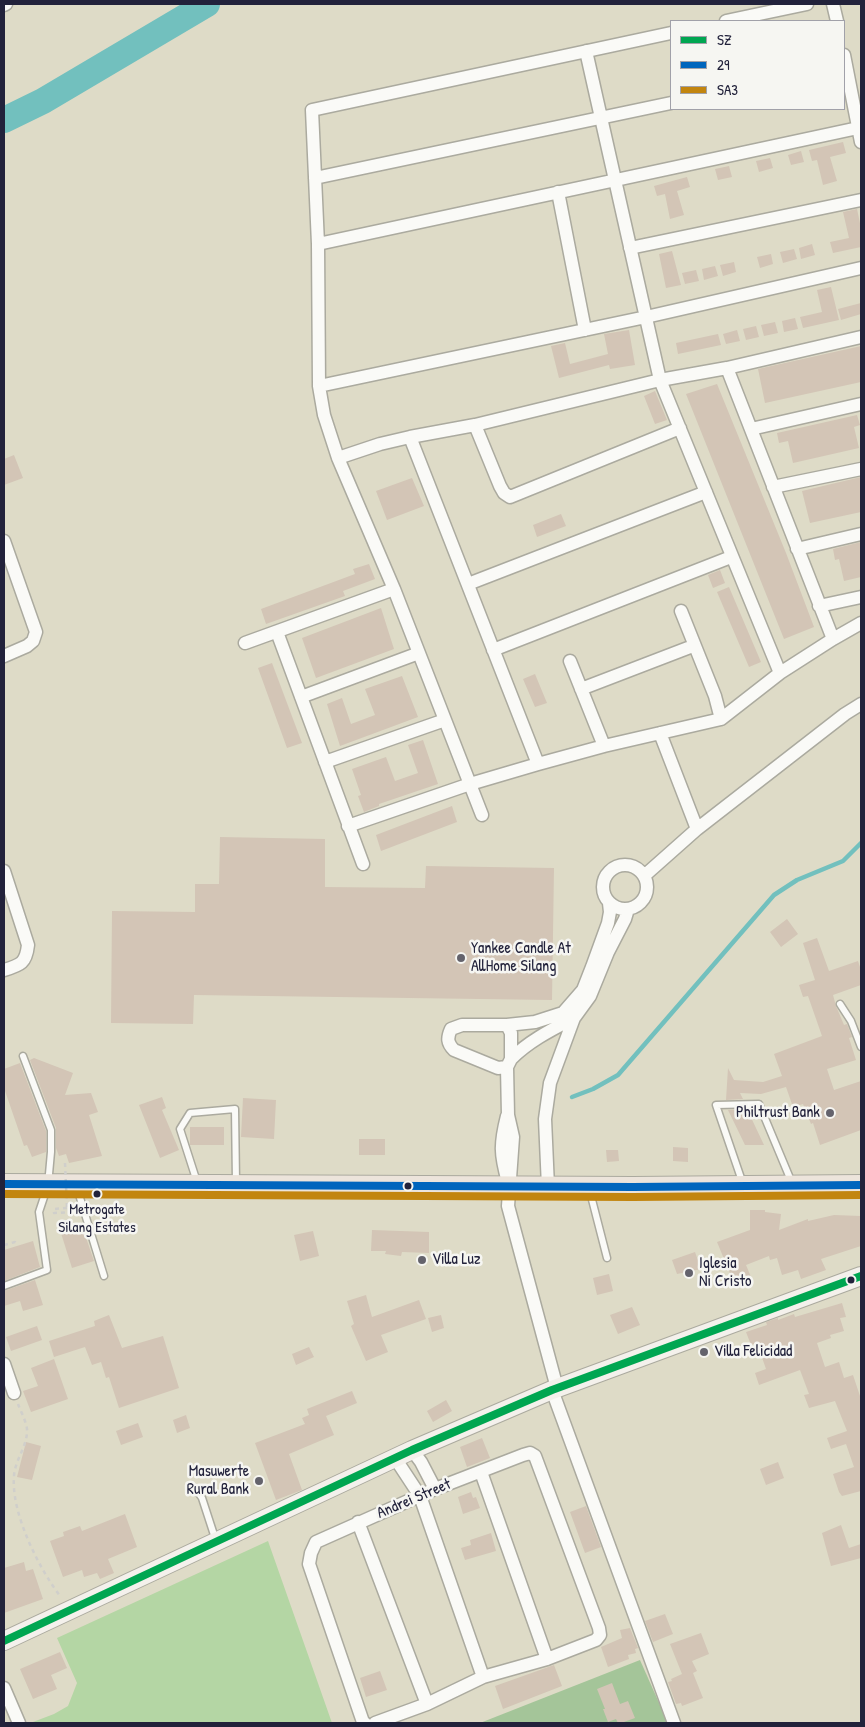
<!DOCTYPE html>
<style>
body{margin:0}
#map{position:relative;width:865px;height:1727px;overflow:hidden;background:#dedbc7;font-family:"Patrick Hand",sans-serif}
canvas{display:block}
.frame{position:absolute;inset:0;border:5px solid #22223b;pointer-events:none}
.legend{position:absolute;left:670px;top:20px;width:175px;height:90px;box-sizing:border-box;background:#f6f6f2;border:1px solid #a1a1a9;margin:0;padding:6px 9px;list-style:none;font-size:15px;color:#22223b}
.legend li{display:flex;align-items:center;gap:10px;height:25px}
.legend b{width:25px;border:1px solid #a1a1a9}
</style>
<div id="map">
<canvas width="865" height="1727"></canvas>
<div class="frame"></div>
<ul class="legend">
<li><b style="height:6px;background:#00a651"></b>SZ</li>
<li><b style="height:6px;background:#0065bd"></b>29</li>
<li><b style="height:6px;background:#c2850f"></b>SA3</li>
</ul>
</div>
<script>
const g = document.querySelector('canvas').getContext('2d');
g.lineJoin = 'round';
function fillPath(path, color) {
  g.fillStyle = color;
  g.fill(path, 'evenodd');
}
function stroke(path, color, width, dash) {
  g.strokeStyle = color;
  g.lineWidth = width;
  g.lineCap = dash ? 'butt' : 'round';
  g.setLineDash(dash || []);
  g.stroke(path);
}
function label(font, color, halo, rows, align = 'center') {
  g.font = font + ' "Patrick Hand",sans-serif';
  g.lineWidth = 5;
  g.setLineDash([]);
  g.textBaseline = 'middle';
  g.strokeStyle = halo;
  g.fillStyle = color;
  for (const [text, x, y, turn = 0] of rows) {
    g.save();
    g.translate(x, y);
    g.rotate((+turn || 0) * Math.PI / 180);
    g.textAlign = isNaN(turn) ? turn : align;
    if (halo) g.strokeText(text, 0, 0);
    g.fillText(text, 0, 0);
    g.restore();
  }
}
fillPath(new Path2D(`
 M268 1541 332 1723H34L33 1722 54 1714 68 1706 77 1683 57 1638Z`), '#b4d6a4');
fillPath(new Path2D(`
 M640 1660 668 1723H480Z`), '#a4c599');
stroke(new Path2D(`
 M572 1097 593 1089 618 1075 774 895 797 880 843 861 861 843`), '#72c0be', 4.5);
stroke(new Path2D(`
 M4 120 43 101 207 4`), '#72c0be', 26);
fillPath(new Path2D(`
 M843 142 846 153 830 157 837 181 823 185 817 160 812 161 809 150Z
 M801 151 804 162 791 165 788 155Z
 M770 158 773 168 759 172 756 161Z
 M729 166 732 177 718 180 715 169Z
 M687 177 690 187 677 191 684 215 670 219 665 194 657 196 654 186Z
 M857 209 861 228V247L833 253 830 242 849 238 843 212Z
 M812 244 815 255 801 259 799 248Z
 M794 249 797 259 783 263 780 252Z
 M672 251 681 285 666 288 659 254Z
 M771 254 773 264 760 268 757 257Z
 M734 262 736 272 723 276 720 265Z
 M715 266 718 276 704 280 702 269Z
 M696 270 699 281 685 284 682 273Z
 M831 287 839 320 803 328 800 317 822 312 817 290Z
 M861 303V314L841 320 838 309Z
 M795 318 798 329 784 332 782 321Z
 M775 322 778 333 764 336 761 325Z
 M756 326 759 337 746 340 743 329Z
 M629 330 635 365 610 369 609 365 559 378 551 346 565 343 570 364 608 354 604 334Z
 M737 330 740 341 726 344 723 334Z
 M718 334 721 345 678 354 676 343Z
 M861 346V382L765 403 758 369Z
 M717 384 786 553 814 627 784 639 686 394Z
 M655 391 667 420 655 424 644 396Z
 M857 415 860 425 854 427 859 448 793 463 788 441 779 443 777 433Z
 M14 455 23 478 4 485V459Z
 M861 477V512L810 523 802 491Z
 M412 478 424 506 387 520 376 491Z
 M561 514 566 526 537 537 533 525Z
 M861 542V577L844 581 839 559 835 560 833 549Z
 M369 564 375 579 343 591 345 596 266 624 261 609 355 574 353 569Z
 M720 570 725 583 713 588 708 575Z
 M729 587 761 662 749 667 717 592Z
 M381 608 394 649 316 678 302 638Z
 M272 663 302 743 287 748 258 668Z
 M535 674 547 703 535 707 523 679Z
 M402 676 418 717 340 746 327 704 342 698 351 724 375 715 365 689Z
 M423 740 438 784 379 804V806L364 812 358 796 361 795 352 769 386 757 395 781 418 773 408 745Z
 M452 806 457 822 381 851 376 835Z
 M220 837 325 839V887L425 888 426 866 554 868 552 1000 194 995 193 1024 111 1023 112 911 195 912V884H219Z
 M787 919 798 934 781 947 770 932Z
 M817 938 829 971 858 961 861 970V985L833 995 836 1006 844 1025 847 1024 852 1037 849 1038 856 1060 827 1069 834 1090 861 1081V1130L820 1145 813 1123 811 1124 803 1104 793 1107 786 1087 761 1094 740 1093 743 1099 726 1100 728 1068 734 1080 763 1082 782 1076 774 1054 822 1036 808 996 803 997 799 985 815 980 803 943Z
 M34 1058 73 1073 65 1095 91 1093 98 1112 89 1115 102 1156 69 1163 66 1154 59 1156 56 1148V1128L30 1060Z
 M20 1063 46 1131V1152L32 1157 27 1145 24 1146 4 1088V1069Z
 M162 1097 166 1108 162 1110 179 1150 160 1158 139 1105Z
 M243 1098 276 1100 274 1139 241 1137Z
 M747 1109 764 1145H745L728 1110Z
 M190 1127H224V1145H190Z
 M359 1139H385V1155H359Z
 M673 1147 688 1148V1162L673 1161Z
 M606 1150H618L619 1161 607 1162Z
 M750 1210H765V1212L781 1214 779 1230 808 1219V1221L834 1215 861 1216V1246L821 1259 826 1270 801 1279 798 1270 782 1275 777 1258 770 1260 769 1256 746 1265 751 1277 734 1283 717 1242 750 1230Z
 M81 1223 94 1261 72 1268 60 1230Z
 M372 1230 429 1232V1253L402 1252 401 1256 385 1254 386 1251H371Z
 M313 1231 319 1256 300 1261 294 1235Z
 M33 1241 40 1267 4 1281V1250Z
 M695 1252 701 1269 677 1274 672 1260Z
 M609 1274 613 1291 597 1295 593 1278Z
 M35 1280 43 1305 23 1311 20 1301 4 1306V1291Z
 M366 1295 372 1317 419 1300 426 1319 381 1335 388 1352 366 1361 351 1326 354 1324 347 1301Z
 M842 1303 846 1317 840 1318 844 1331 830 1335 831 1338 817 1343 825 1367 839 1362 844 1378 853 1375 861 1399V1491L842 1496 839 1492 833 1474 854 1467 846 1444 831 1449 827 1438 847 1431 835 1401 809 1408 804 1395 809 1394 800 1370 759 1385 755 1373 766 1369 757 1343 751 1345 746 1332 767 1325 766 1322 778 1318V1320L794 1314 795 1317Z
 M632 1307 640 1325 618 1334 610 1315Z
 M109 1315 122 1348 163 1336 179 1388 119 1408 109 1377 106 1378 101 1362 92 1365 85 1347 54 1357 49 1341 95 1326 94 1321Z
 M441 1315 444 1328 432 1332 428 1318Z
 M37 1326 42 1340 11 1351 6 1337Z
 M309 1347 314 1357 296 1365 292 1354Z
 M54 1359 68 1399 31 1412 23 1391 38 1386 31 1368Z
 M352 1391 357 1403 326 1416 334 1435 289 1454 302 1490 276 1500 255 1443 305 1424 302 1418 309 1415 307 1409Z
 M446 1400 452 1411 433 1422 427 1411Z
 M186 1415 190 1428 177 1433 173 1420Z
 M138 1423 143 1437 121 1445 116 1431Z
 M482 1438 490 1458 467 1467 460 1447Z
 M26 1442 41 1446 32 1480 17 1477Z
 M778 1462 784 1478 766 1485 760 1469Z
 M471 1492 473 1498 476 1497 480 1508 463 1514 458 1497Z
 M586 1506 601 1547 585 1553 570 1512Z
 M125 1514 137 1547 108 1559 114 1573 100 1579 97 1573 84 1577 82 1570 63 1577 50 1541 64 1536 63 1532 80 1526 82 1531Z
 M841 1525 849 1548 861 1544V1558L831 1566 822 1533Z
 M491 1533 496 1551 465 1560 461 1548 471 1545 470 1540Z
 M24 1562 26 1571 33 1569 43 1599 4 1613V1568Z
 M665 1614 673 1634 653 1642 645 1621Z
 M630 1628 638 1648 635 1649 636 1653 628 1655 629 1659 608 1667 601 1647 622 1638 620 1630Z
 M701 1633 709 1654 692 1661 697 1671 693 1673 703 1698 682 1706 681 1703 676 1704 668 1682 672 1681 671 1679 682 1674 670 1644Z
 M60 1652 67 1668 51 1675 57 1689 33 1699 20 1669Z
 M554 1665 562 1686 503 1709 495 1686Z
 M380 1671 387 1690 366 1697 360 1678Z
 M612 1683 620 1704 628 1701 635 1718 621 1723H618L616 1719 608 1722 603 1709H605L597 1689Z`), '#d3c5b6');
const service = new Path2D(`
 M840 1004 851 1021 861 1047
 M197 1182 180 1129 190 1113 235 1109 236 1182
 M743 1184 716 1105 759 1104 792 1183
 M77 1188 104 1276
 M589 1188 607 1258
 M4 1286 47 1270 39 1212 48 1185 51 1152V1130L23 1056
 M195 1488 202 1498 216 1541`);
const minor = new Path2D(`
 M833 4 837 21
 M4 5 6 4
 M726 21 807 4
 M586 51 660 380 780 673
 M844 55 861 142
 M315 178 671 103
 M558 192 585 330
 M318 244 858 128
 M630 248 861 200
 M727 368 833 639
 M319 386 646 317 861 268
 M475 425 500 486 504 493 510 497 680 428
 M751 429 861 404
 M410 437 538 764
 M338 458 380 444 410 437 475 425 660 380 727 368 861 337
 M773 487 861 469
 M4 541 36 632 33 641 27 646 4 656
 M797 549 861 534
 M468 584 706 492
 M819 606 861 597
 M681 611 715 696 721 719
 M277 632 363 864
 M245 643 394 589
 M493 650 731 557
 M570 661 604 746
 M581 689 693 646
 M301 697 419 653
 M660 733 697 829
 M325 762 445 720
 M482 815 394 589 338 458 324 415 319 386 318 244 312 110 671 33
 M348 826 470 784 538 764 604 746 721 719 780 673 833 639 861 623
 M603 887a22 22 0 1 1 44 0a22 22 0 1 1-44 0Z
 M4 871 28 945C26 963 21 965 4 970
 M644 876 697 829 845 714 861 704
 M507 1025 511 1033V1059L507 1067 508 1115 513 1137 508 1206 557 1388
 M511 1059C529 1041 551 1030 574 1018
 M507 1067 498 1068 454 1050C447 1043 447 1038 451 1029L462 1025H507L535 1022 563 1013 583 990 592 967 608 923 610 912 609 903
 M507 1116C500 1144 500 1154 508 1182
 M548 1187 545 1119 550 1083 574 1018 590 996 608 952 625 919 628 909
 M4 1364 14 1393
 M552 1390 674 1723
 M412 1450 421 1462 435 1489
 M395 1458 420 1496 483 1677
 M481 1472 547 1659
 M358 1522 427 1704
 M4 1688 19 1723
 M365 1723 363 1722 309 1564 311 1553 316 1542 435 1489 523 1455 530 1453 535 1456 599 1628 600 1635 596 1640 547 1659 483 1677 427 1704 375 1723`);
const secondary = new Path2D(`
 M4 1641 412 1450 552 1390 861 1276`);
const primary = new Path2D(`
 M4 1184 633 1187 861 1185`);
stroke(service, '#abaa9f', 9);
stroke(minor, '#abaa9f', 15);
stroke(secondary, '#abaa9f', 20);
stroke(primary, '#abaa9f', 22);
stroke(new Path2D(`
 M67 1208 54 1209V1213L75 1212
 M4 1245 15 1242 17 1246
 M18 1404C21 1412 26 1421 27 1429 28 1446 14 1461 14 1477 11 1513 39 1569 61 1597`), '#d0cfcb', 2.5, [4, 4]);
stroke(service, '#fafaf7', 6);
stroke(minor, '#fafaf7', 12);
stroke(secondary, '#f4f1ec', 18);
stroke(primary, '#ece4db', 20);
stroke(new Path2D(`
 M65 1163 67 1208`), '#d0cfcb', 2.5, [4, 4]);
stroke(new Path2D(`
 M4 1641 412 1450 552 1390 861 1276`), '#00a651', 8);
stroke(new Path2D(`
 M4 1184 633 1187 861 1185`), '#0065bd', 8);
stroke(new Path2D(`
 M4 1194 633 1197 861 1195`), '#c2850f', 8);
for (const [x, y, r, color] of [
 [461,958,5,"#64636c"],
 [830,1113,5,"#64636c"],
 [408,1186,4.5,"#22223b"],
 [97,1194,4.5,"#22223b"],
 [422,1260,5,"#64636c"],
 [689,1273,5,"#64636c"],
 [851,1280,4.5,"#22223b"],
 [704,1352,5,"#64636c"],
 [259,1481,5,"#64636c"]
]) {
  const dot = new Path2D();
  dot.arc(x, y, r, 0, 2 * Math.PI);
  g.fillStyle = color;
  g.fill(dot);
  stroke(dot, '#f6f6f2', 2);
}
label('15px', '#22223b', '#f6f6f2', [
 ["Metrogate",97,1210],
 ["Silang Estates",97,1228]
]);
label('16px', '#22223b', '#f6f6f2', [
 ["Yankee Candle At",471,949],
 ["AllHome Silang",471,967],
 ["Philtrust Bank",820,1113,"right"],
 ["Villa Luz",432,1260],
 ["Iglesia",699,1264],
 ["Ni Cristo",699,1282],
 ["Villa Felicidad",714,1352],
 ["Masuwerte",249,1472,"right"],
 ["Rural Bank",249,1490,"right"]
], 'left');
label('16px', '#22223b', '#f6f6f2', [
 ["Andrei Street",414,1499,-23]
]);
</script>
